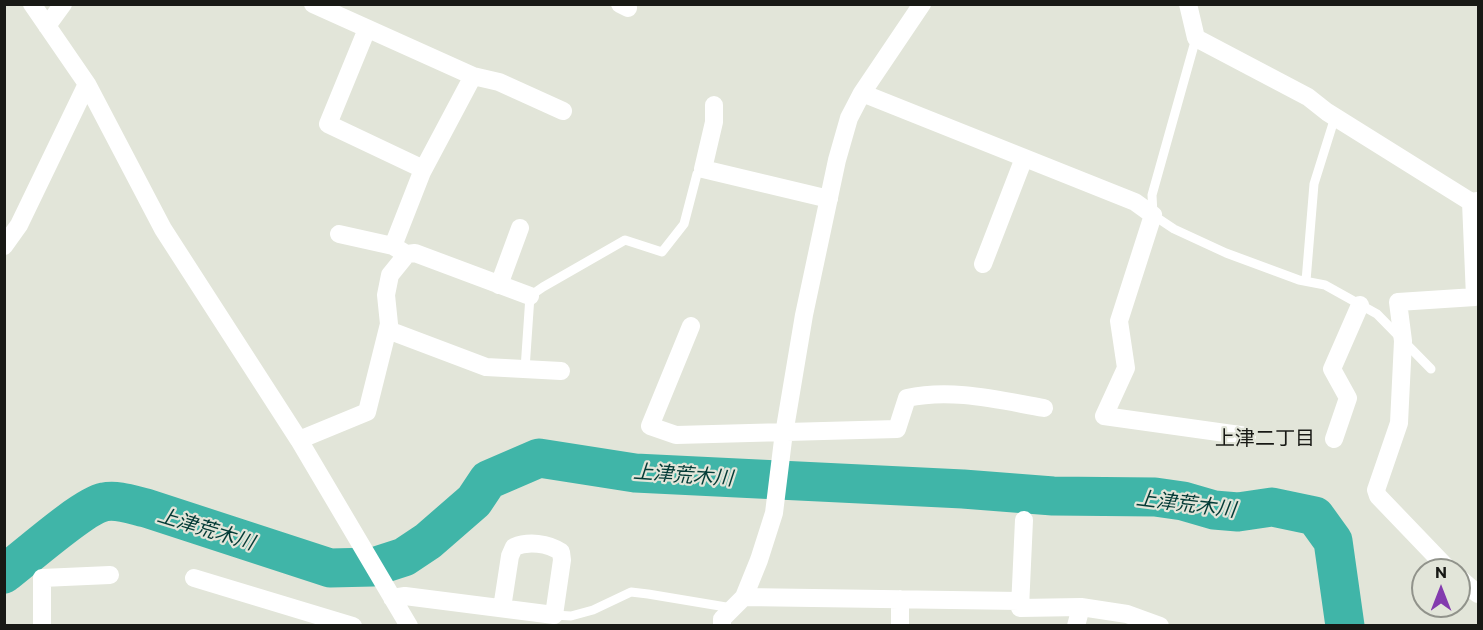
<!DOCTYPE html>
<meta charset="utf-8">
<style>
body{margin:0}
#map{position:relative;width:1483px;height:630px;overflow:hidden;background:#e2e5d9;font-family:Commissioner,sans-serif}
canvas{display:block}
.frame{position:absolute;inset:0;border:6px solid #181915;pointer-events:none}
.north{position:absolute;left:1411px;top:558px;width:60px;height:60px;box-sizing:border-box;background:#e2e5d9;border:2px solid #91938b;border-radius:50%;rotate:0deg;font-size:16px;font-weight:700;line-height:24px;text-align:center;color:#181915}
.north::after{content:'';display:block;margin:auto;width:21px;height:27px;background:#833bae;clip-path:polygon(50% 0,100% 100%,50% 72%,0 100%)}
</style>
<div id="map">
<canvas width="1483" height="630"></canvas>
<div class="frame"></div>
<div class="north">N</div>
</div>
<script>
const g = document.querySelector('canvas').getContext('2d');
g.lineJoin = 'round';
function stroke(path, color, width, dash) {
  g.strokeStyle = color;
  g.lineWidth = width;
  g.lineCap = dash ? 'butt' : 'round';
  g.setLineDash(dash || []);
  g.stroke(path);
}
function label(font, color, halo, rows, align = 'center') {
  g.font = font + ' Commissioner,"Noto Sans JP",sans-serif';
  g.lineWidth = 4.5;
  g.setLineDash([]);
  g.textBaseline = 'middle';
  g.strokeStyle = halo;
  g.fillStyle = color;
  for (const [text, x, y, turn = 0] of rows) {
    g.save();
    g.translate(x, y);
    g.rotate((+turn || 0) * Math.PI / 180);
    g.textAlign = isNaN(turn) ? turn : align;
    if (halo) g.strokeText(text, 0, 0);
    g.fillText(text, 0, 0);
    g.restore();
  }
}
stroke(new Path2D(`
 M4 574C24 559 83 506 104 502 117 499 133 505 146 508L330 568 373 567 404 557 428 541 474 501 488 480 539 458 635 473 963 489 1053 496 1155 497 1183 501 1214 510 1238 512 1272 507 1315 516 1333 541 1345 626`), '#40b5a8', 39);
stroke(new Path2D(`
 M1196 38 1152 195 1153 215 1174 229 1226 253 1299 280 1325 285 1377 314 1431 369
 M1306 281 1314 184 1335 117
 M525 369 530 296 543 287 625 240 662 252 684 224 697 174 703 169
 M554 615 571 616 593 610 631 592 648 594 732 608`), '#fff', 9);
stroke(new Path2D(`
 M32 4 87 84 163 229 299 440 409 626
 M313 4 473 76 499 82 563 111
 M620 4 628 8
 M1188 4 1196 38 1308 97 1327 112 1471 202 1478 201
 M47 26 63 4
 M367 29 328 124 423 169
 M862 93 1135 202 1153 215 1119 321 1126 368 1104 416 1247 436
 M714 105V122L703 169 829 199
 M339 234 393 246 403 252
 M4 246 19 225 87 84
 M393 246 422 172 473 76
 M983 264 1024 158
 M499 285 520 228
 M691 326 650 426 676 435 897 429 907 398C952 388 998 400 1044 408
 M388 330 486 367 561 371
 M1334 439 1348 398 1332 369 1360 305
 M299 440 367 412 389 324 386 295 390 275 407 254 415 253 530 296
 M1024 520 1020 608 1081 607 1127 614 1160 626
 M1449 570 1378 496 1376 490 1399 423 1403 341 1398 302 1475 297 1471 202
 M194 578 353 626
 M1459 578 1478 594
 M744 597 1020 601
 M392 598 405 596 554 615 562 560 561 552C548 543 528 541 514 547L510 556 502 608
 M42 626V578L110 575
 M722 626V619L744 597 759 560 774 513 783 440 804 315 837 160 849 118 862 93 922 4
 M900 626V599
 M1076 626 1081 607`), '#fff', 18);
label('20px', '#181915', '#e2e5d9', [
 ["上津二丁目",1265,438]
]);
label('italic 20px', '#033b36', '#e2e5d9', [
 ["上津荒木川",683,475,4],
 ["上津荒木川",1186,504,7],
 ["上津荒木川",206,529,17]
]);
</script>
